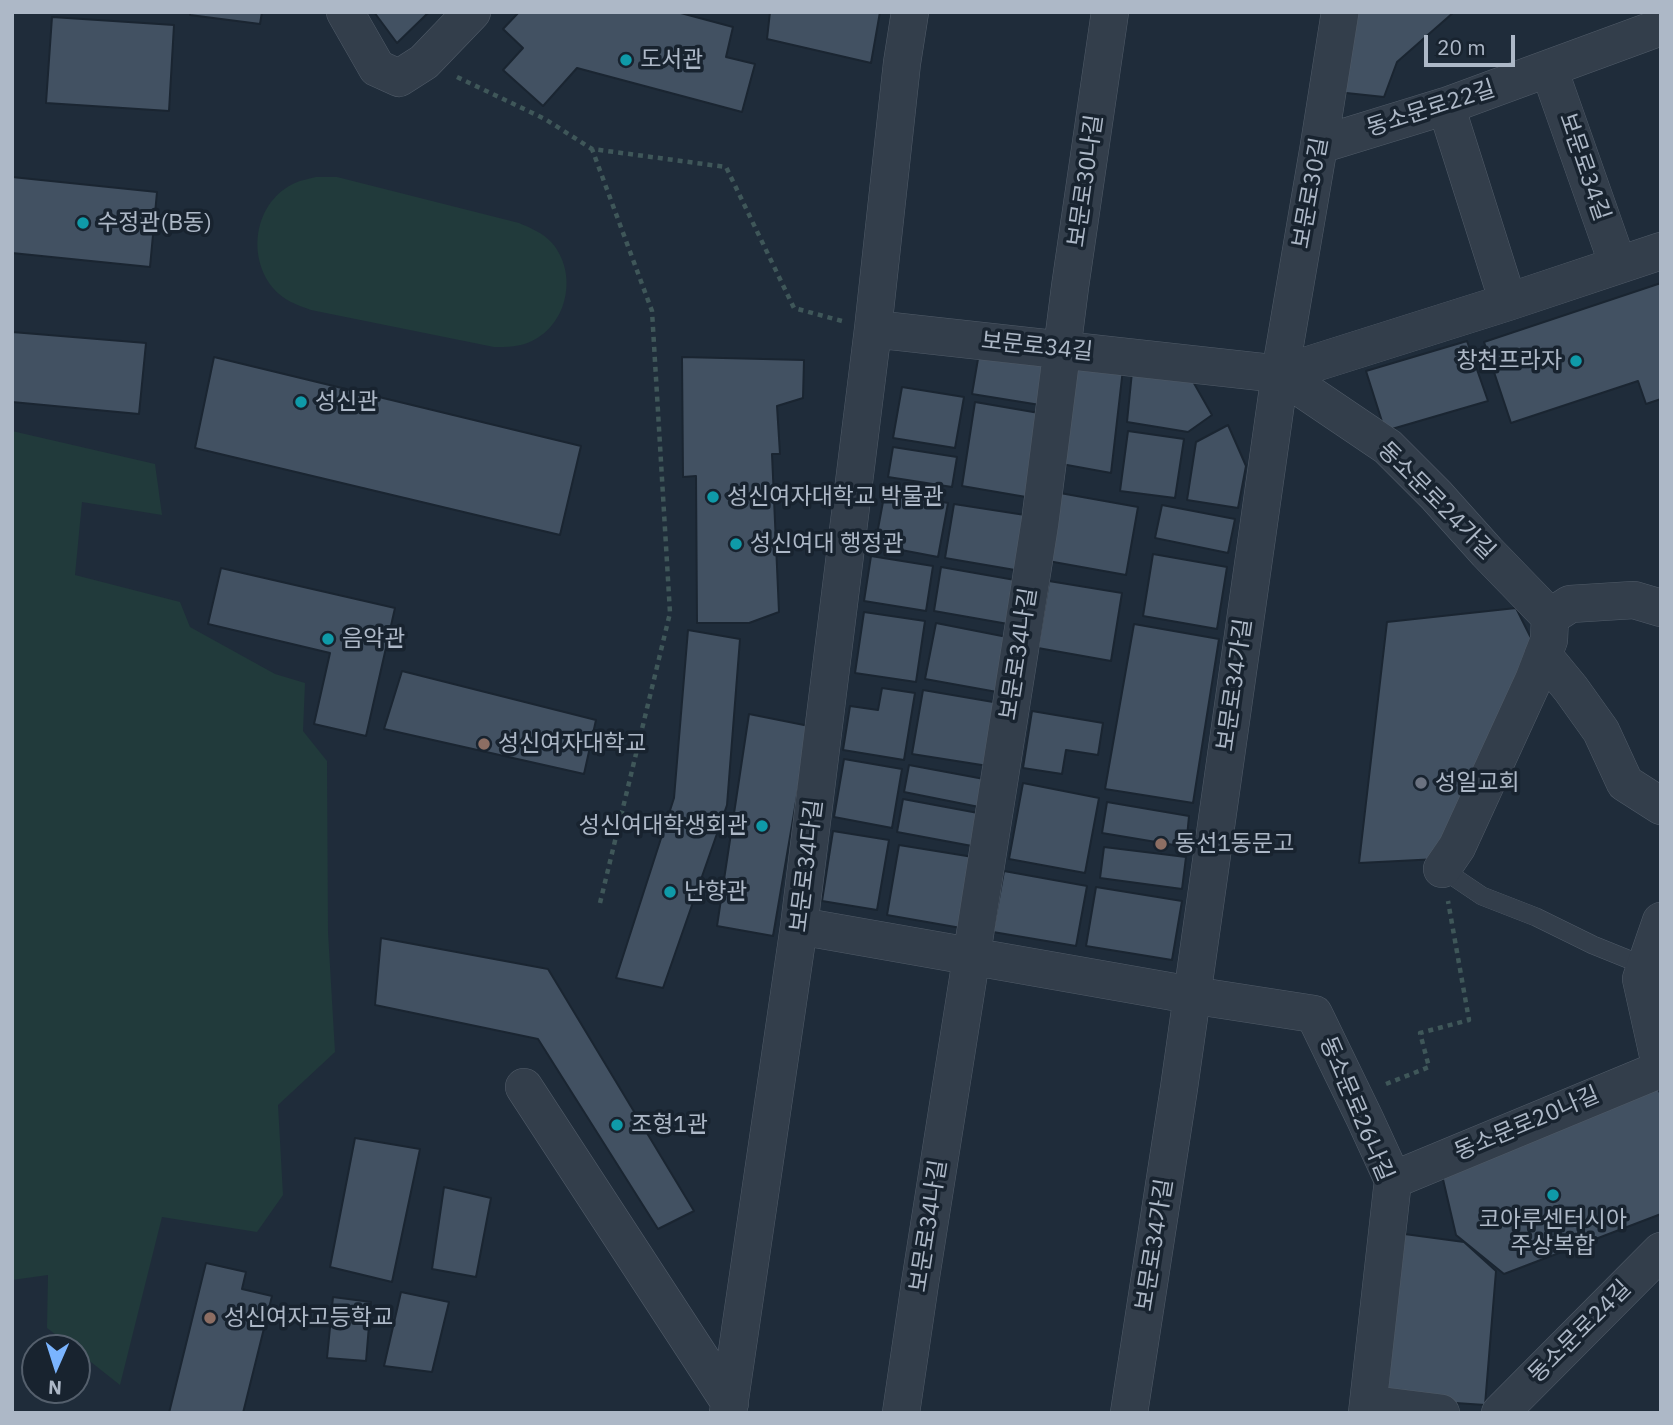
<!DOCTYPE html>
<meta charset="utf-8">
<style>
body{margin:0}
#map{position:relative;width:1673px;height:1425px;overflow:hidden;background:#1f2c3a;font-family:"IBM Plex Sans",sans-serif}
canvas{display:block}
.frame{position:absolute;inset:0;border:14px solid #adb8c7;pointer-events:none}
.north{position:absolute;left:21px;top:1334px;width:70px;height:70px;box-sizing:border-box;background:#18232f;border:2px solid #545f6c;border-radius:50%;rotate:183deg;font-size:19px;font-weight:700;line-height:28px;text-align:center;color:#adb8c7}
.north::after{content:'';display:block;margin:auto;width:24px;height:32px;background:#7ab4ff;clip-path:polygon(50% 0,100% 100%,50% 72%,0 100%)}
.scale{position:absolute;left:1424px;top:35px;width:91px;height:32px;box-sizing:border-box;border:4px solid #adb8c7;border-top:0;padding-left:9px;font-size:21px;line-height:24px;white-space:nowrap;color:#adb8c7;-webkit-text-stroke:5px #18232f;paint-order:stroke}
</style>
<div id="map">
<canvas width="1673" height="1425"></canvas>
<div class="frame"></div>
<div class="north">N</div>
<div class="scale">20 m</div>
</div>
<script>
const g = document.querySelector('canvas').getContext('2d');
g.lineJoin = 'round';
function fillPath(path, color) {
  g.fillStyle = color;
  g.fill(path, 'evenodd');
}
function stroke(path, color, width, dash) {
  g.strokeStyle = color;
  g.lineWidth = width;
  g.lineCap = dash ? 'butt' : 'round';
  g.setLineDash(dash || []);
  g.stroke(path);
}
function label(font, color, halo, rows, align = 'center') {
  g.font = font + ' "IBM Plex Sans","Noto Sans KR",sans-serif';
  g.lineWidth = 7;
  g.setLineDash([]);
  g.textBaseline = 'middle';
  g.strokeStyle = halo;
  g.fillStyle = color;
  for (const [text, x, y, turn = 0] of rows) {
    g.save();
    g.translate(x, y);
    g.rotate((+turn || 0) * Math.PI / 180);
    g.textAlign = isNaN(turn) ? turn : align;
    if (halo) g.strokeText(text, 0, 0);
    g.fillText(text, 0, 0);
    g.restore();
  }
}
fillPath(new Path2D(`
 M316 177H337L519 223C531 228 543 233 552 243 578 273 568 324 532 341 520 347 507 347 494 347L311 310C297 305 283 300 273 288 246 255 255 201 295 183 301 180 309 179 316 177Z
 M12 431 155 464 162 515 82 502 75 575 180 602 190 627 275 674 305 683 303 731 327 761 328 932 335 1052 278 1105 283 1195 257 1232 162 1217 120 1385 77 1351V1348H73L47 1328 48 1275 12 1280Z`), '#213a3b');
const building = new Path2D(`
 M190 12H262L260 24 190 15Z
 M374 12H429L397 43Z
 M519 12H677L733 27 726 57 755 64 742 112 577 68 543 106 503 70 523 48 503 29Z
 M770 12H880L871 63 767 39Z
 M1352 12H1454L1397 62 1384 97 1337 92Z
 M52 17 174 25 169 111 46 103Z
 M12 177 157 192 150 267 12 253Z
 M1661 283V399L1646 404 1638 381 1511 423 1484 342Z
 M12 332 146 343 139 414 12 402Z
 M1467 341 1488 401 1385 431 1366 371Z
 M979 353 1048 362 1040 405 972 394Z
 M214 357 581 446 560 535 195 448Z
 M682 357 804 360 803 398 777 406 780 454H772L779 612 749 623H697L696 476 683 477Z
 M1070 362 1123 369 1111 473 1056 463Z
 M1132 372 1191 378 1212 415 1188 432 1127 422Z
 M902 387 964 397 955 448 893 438Z
 M975 402 1039 413 1026 497 962 486Z
 M1228 425 1246 466 1238 508 1187 500 1196 442Z
 M1128 431 1184 439 1175 498 1120 491Z
 M893 447 957 457 952 487 888 477Z
 M885 491 948 503 938 557 875 545Z
 M1060 493 1138 507 1126 575 1048 561Z
 M954 504 1025 515 1015 570 945 558Z
 M1162 505 1235 519 1228 553 1155 538Z
 M1153 554 1227 567 1217 629 1143 616Z
 M871 556 933 566 926 611 864 601Z
 M941 567 1015 580 1008 624 934 611Z
 M221 568 395 608 366 736 314 724 330 653 208 624Z
 M1049 581 1122 593 1111 661 1038 648Z
 M1516 608 1532 640 1438 859 1359 863 1387 622Z
 M864 612 925 621 916 682 855 673Z
 M936 623 1007 637 997 692 925 679Z
 M1134 624 1219 639 1193 803 1105 789Z
 M688 630 740 639 727 805 663 988 616 978 674 798Z
 M402 671 596 720 584 774 384 729Z
 M882 688 915 693 904 760 843 750 850 706 878 710Z
 M923 690 999 703 988 766 912 754Z
 M1032 711 1103 723 1098 755 1066 750 1062 774 1023 768Z
 M749 714 809 726 773 936 717 926Z
 M844 759 902 769 892 828 834 817Z
 M909 765 984 779 979 807 904 792Z
 M1023 783 1099 798 1085 873 1009 859Z
 M903 799 978 813 972 846 897 832Z
 M1107 802 1189 816 1186 847 1102 833Z
 M833 831 889 840 877 910 822 901Z
 M899 845 973 857 961 928 887 915Z
 M1104 847 1186 857 1182 889 1100 878Z
 M1004 871 1087 886 1076 946 993 932Z
 M1096 887 1182 901 1172 960 1086 946Z
 M381 938 548 969 694 1211 658 1229 538 1039 375 1005Z
 M1657 1086 1661 1095V1214L1504 1274 1456 1235 1442 1175Z
 M355 1138 420 1149 392 1282 330 1267Z
 M444 1187 491 1198 476 1277 432 1269Z
 M1397 1233 1464 1242 1496 1271 1485 1405 1382 1398Z
 M206 1263 246 1272 242 1289 272 1296 243 1413H169Z
 M401 1292 449 1302 432 1372 384 1366Z
 M333 1297 371 1302 366 1361 327 1358Z`);
fillPath(building, '#425162');
stroke(building, '#1a2531', 2);
const lane = new Path2D(`
 M1442 869 1482 896 1536 917 1593 945 1645 966`);
const street = new Path2D(`
 M345 12 377 68 399 78 424 62 472 12
 M1549 69 1618 265
 M1446 106 1508 302
 M1319 145 1446 106 1661 27
 M873 329 1280 374 1508 302 1661 251
 M1280 374 1388 447 1436 495 1487 552 1550 617 1549 640 1534 679 1457 847 1442 869
 M1550 617 1570 604 1634 600 1661 608
 M1543 655 1571 689 1601 731 1625 783 1661 806
 M1661 921 1641 979 1661 1069
 M799 926 1191 995 1314 1014 1365 1119 1393 1180 1367 1413
 M524 1087 730 1403
 M1393 1180 1661 1069
 M1369 1404 1441 1413
 M728 1413 799 926 873 329 902 63 910 12
 M901 1413 920 1283 1040 522 1070 287 1110 12
 M1129 1413 1179 1088 1280 374 1319 145 1340 12
 M1500 1413 1661 1251`);
stroke(lane, '#505b68', 19);
stroke(street, '#505b68', 38);
stroke(new Path2D(`
 M457 77 545 119 592 149
 M600 903 670 613 652 311 592 149 726 167 794 308 842 321
 M1386 1084 1429 1067 1420 1033 1469 1020 1448 901`), '#3f5759', 4.5, [5, 5]);
stroke(lane, '#333e4b', 18);
stroke(street, '#333e4b', 37);
for (const [x, y, r, color] of [
 [626,60,7,"#0f9aa8"],
 [83,223,7,"#0f9aa8"],
 [1576,361,7,"#0f9aa8"],
 [301,402,7,"#0f9aa8"],
 [713,497,7,"#0f9aa8"],
 [736,544,7,"#0f9aa8"],
 [328,639,7,"#0f9aa8"],
 [484,744,7,"#8d6e63"],
 [1421,783,7,"#6b7280"],
 [762,826,7,"#0f9aa8"],
 [1161,844,7,"#8d6e63"],
 [670,892,7,"#0f9aa8"],
 [617,1125,7,"#0f9aa8"],
 [1553,1195,7,"#0f9aa8"],
 [210,1318,7,"#8d6e63"]
]) {
  const dot = new Path2D();
  dot.arc(x, y, r, 0, 2 * Math.PI);
  g.fillStyle = color;
  g.fill(dot);
  stroke(dot, '#18232f', 2.5);
}
label('23px', '#adb8c7', '#18232f', [
 ["도서관",640,60],
 ["수정관(B동)",97,223],
 ["창천프라자",1562,361,"right"],
 ["성신관",315,402],
 ["성신여자대학교 박물관",727,497],
 ["성신여대 행정관",750,544],
 ["음악관",342,639],
 ["성신여자대학교",498,744],
 ["성일교회",1435,783],
 ["성신여대학생회관",748,826,"right"],
 ["동선1동문고",1175,844],
 ["난향관",684,892],
 ["조형1관",631,1125],
 ["코아루센터시아",1553,1220,"center"],
 ["주상복합",1553,1246,"center"],
 ["성신여자고등학교",224,1318]
], 'left');
label('23px', '#adb8c7', '#18232f', [
 ["동소문로22길",1431,109,-18],
 ["보문로34길",1584,167,71],
 ["보문로30나길",1086,181,-82],
 ["보문로30길",1311,193,-80],
 ["보문로34길",1037,347,6],
 ["동소문로24가길",1436,501,45],
 ["보문로34나길",1019,654,-81],
 ["보문로34가길",1235,685,-82],
 ["보문로34다길",807,866,-83],
 ["동소문로26나길",1356,1109,67],
 ["동소문로20나길",1527,1124,-23],
 ["보문로34나길",929,1226,-81],
 ["보문로34가길",1155,1245,-81],
 ["동소문로24길",1580,1332,-45]
]);
</script>
